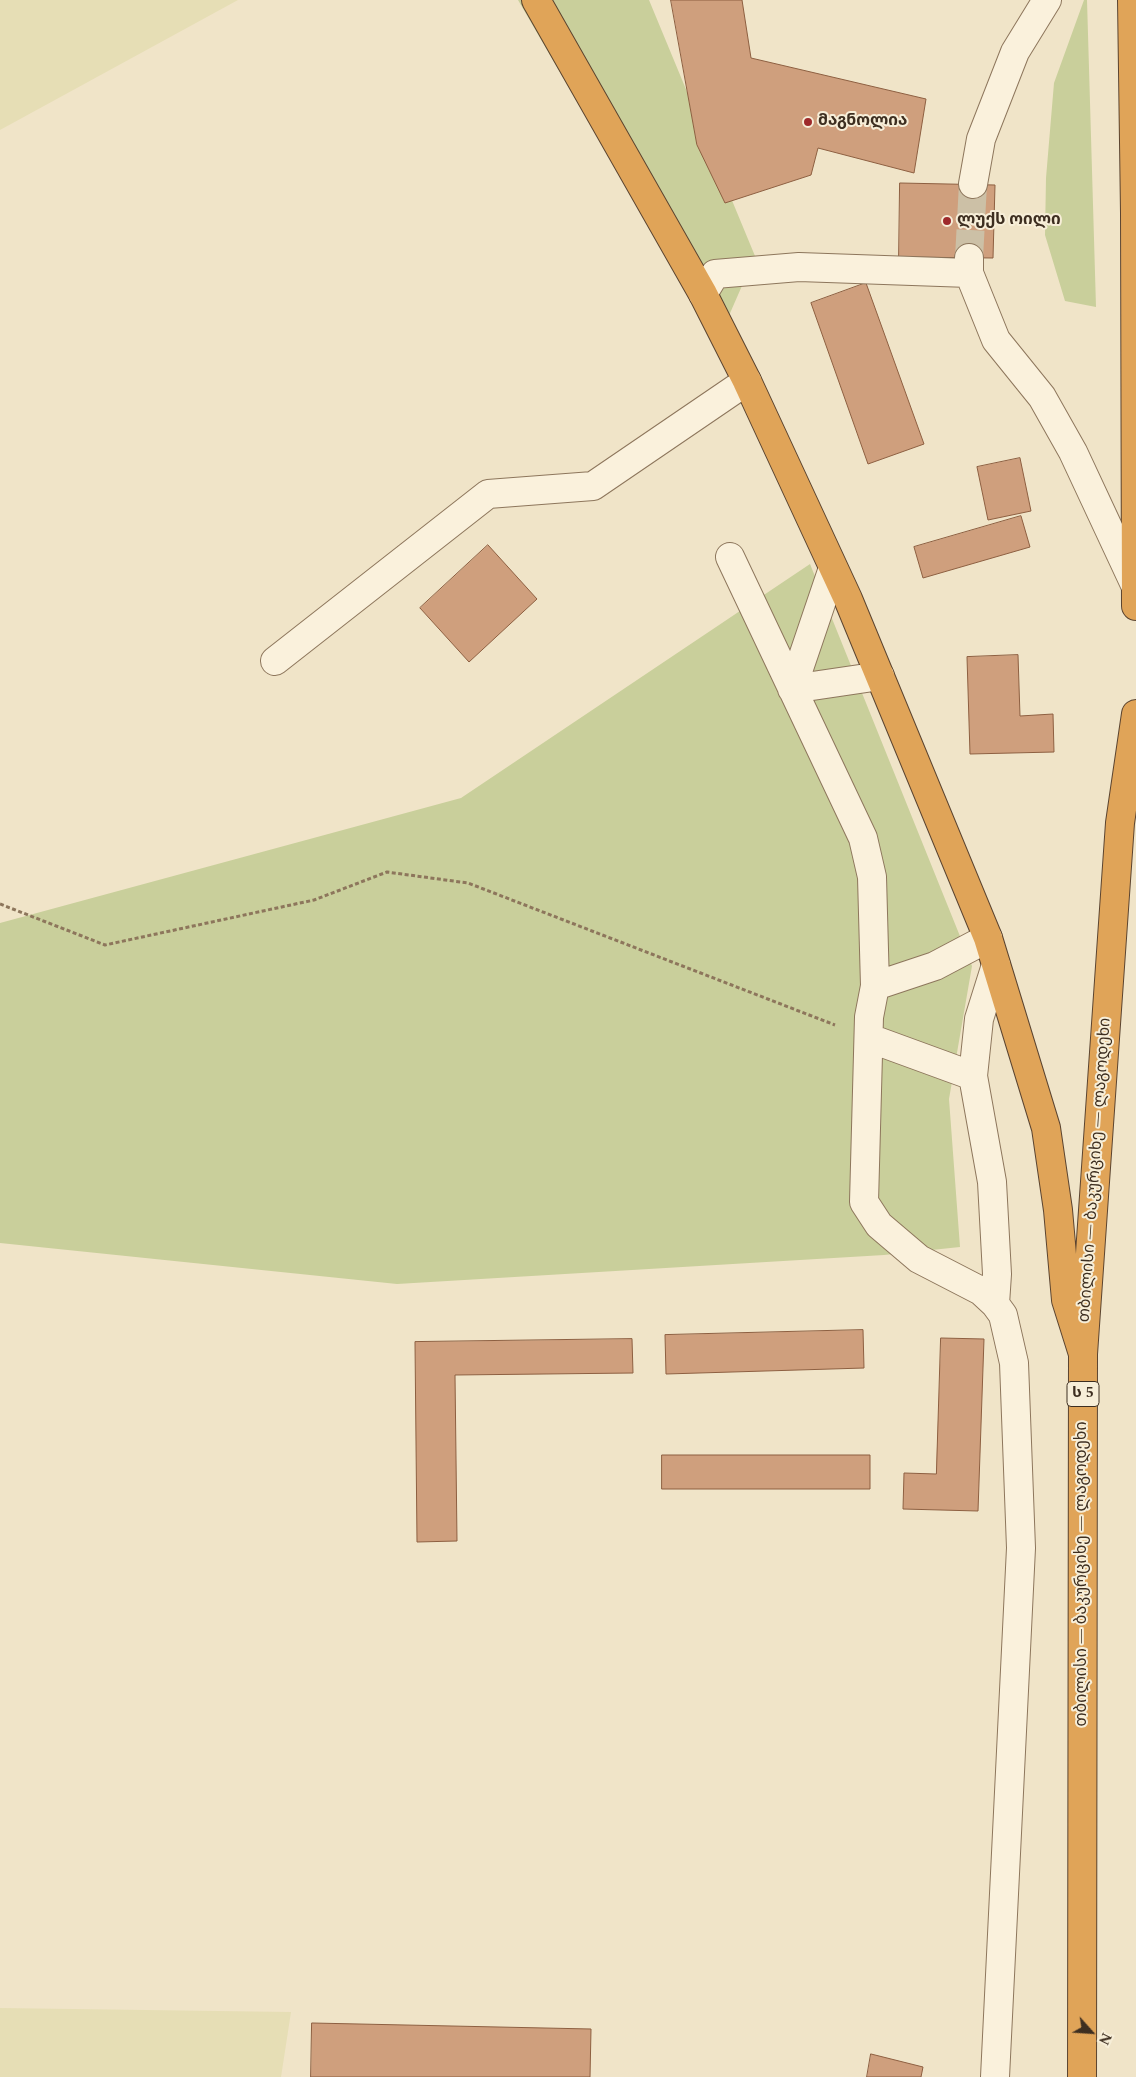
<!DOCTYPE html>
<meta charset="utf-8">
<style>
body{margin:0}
#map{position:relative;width:1136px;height:2077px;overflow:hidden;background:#f0e4c8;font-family:Spectral,serif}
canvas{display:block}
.north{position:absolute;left:1066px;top:2007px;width:50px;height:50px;-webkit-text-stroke:4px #f7eed8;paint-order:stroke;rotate:116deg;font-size:14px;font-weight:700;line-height:20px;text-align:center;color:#3d2e20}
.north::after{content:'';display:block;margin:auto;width:18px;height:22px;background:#3d2e20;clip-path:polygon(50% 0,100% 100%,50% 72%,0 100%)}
</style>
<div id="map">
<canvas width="1136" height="2077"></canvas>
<div class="north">N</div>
</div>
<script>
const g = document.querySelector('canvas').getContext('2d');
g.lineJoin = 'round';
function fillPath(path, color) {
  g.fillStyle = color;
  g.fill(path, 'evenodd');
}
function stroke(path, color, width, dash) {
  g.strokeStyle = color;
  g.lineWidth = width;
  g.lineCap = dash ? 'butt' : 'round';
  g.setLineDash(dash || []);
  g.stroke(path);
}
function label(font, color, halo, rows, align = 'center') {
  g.font = font + ' Spectral,"Noto Sans Georgian",serif';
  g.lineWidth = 4;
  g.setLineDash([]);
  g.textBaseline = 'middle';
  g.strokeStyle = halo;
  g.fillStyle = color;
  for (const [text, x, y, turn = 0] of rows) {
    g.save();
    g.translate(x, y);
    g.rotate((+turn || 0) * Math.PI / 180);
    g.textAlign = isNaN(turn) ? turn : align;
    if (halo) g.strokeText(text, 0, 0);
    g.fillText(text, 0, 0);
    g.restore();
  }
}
fillPath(new Path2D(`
 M0 0H238L0 130Z
 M0 2008 291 2012 281 2077H0Z`), '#e6deb5');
fillPath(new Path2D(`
 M518 0H649L755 256 717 343Z
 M1084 0H1087L1096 307 1065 301 1045 235 1046 178 1054 83Z
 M810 564 972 966 949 1099 960 1247 884 1255 397 1284 0 1243V923L461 798Z`), '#c9cf9b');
const building = new Path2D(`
 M671 0H742L751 58 926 99 914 173 818 148 811 175 725 203 697 145Z
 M900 183 995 185 993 258 899 257Z
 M866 283 924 444 868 464 811 303Z
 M1020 458 1031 511 988 520 977 467Z
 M1021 516 1030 547 923 578 914 547Z
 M488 545 537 599 469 662 420 608Z
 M1018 655 1020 716 1053 714 1054 752 970 754 967 657Z
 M863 1330 864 1368 666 1374 665 1335Z
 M941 1338 984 1339 978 1511 903 1509 904 1473 936 1474Z
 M632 1339 633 1373 455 1375 457 1541 417 1542 415 1342Z
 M662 1455H870V1489H662Z
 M312 2023 591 2029 590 2077H311Z
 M871 2054 923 2067 921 2077H867Z`);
fillPath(building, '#cf9f7d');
stroke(building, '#8d5f41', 1);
stroke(new Path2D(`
 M969 258 973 184`), '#ccc0a6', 28, [28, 14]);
const minor = new Path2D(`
 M973 184 981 139 1015 52 1047 0
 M969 258V273L996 340 1042 397 1073 452 1136 587
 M703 294 715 274 799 267 969 273
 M730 557 863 838 872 877 875 986
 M275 661 488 494 593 486 747 381
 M792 689 833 568
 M792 689 880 676
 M988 938 935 966 875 986 869 1017 864 1202 879 1225 919 1259 981 1291 995 1304 1003 1315 1014 1363 1021 1548 995 2077
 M869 1038 973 1076
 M995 1304 997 1274 992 1182 973 1076 979 1019 996 965`);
const highway = new Path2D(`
 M536 0 703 294 747 381 848 599 988 938 1046 1128 1058 1210 1066 1300 1083 1354
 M1132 0 1135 213 1136 606
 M1082 2077 1083 1354 1120 823 1136 714`);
stroke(minor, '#8d765c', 30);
stroke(highway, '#5b4430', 30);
stroke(new Path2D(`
 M0 904 105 945 314 900 387 872 468 883 835 1025`), '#8d765c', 3, [4, 2.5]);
stroke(minor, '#faf1dc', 28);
stroke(highway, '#e0a458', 28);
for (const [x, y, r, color] of [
 [808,122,5,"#9e2a2b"],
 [947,221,5,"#9e2a2b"]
]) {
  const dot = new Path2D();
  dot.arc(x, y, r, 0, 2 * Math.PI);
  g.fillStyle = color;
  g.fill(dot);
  stroke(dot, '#f7eed8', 2);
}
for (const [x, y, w] of [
 [1083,1394,32]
]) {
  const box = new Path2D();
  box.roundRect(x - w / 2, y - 12.5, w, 25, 4);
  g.fillStyle = '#f7eed8';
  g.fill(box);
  stroke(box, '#3d2e20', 1);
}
label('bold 15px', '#3d2e20', null, [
 ["ს 5",1083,1394]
]);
label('bold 16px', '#3d2e20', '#f7eed8', [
 ["მაგნოლია",818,122],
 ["ლუქს ოილი",957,221]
], 'left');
label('16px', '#3d2e20', '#f7eed8', [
 ["თბილისი — ბაკურციხე — ლაგოდეხი",1096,1170,-86],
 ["თბილისი — ბაკურციხე — ლაგოდეხი",1083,1574,-90]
]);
</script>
